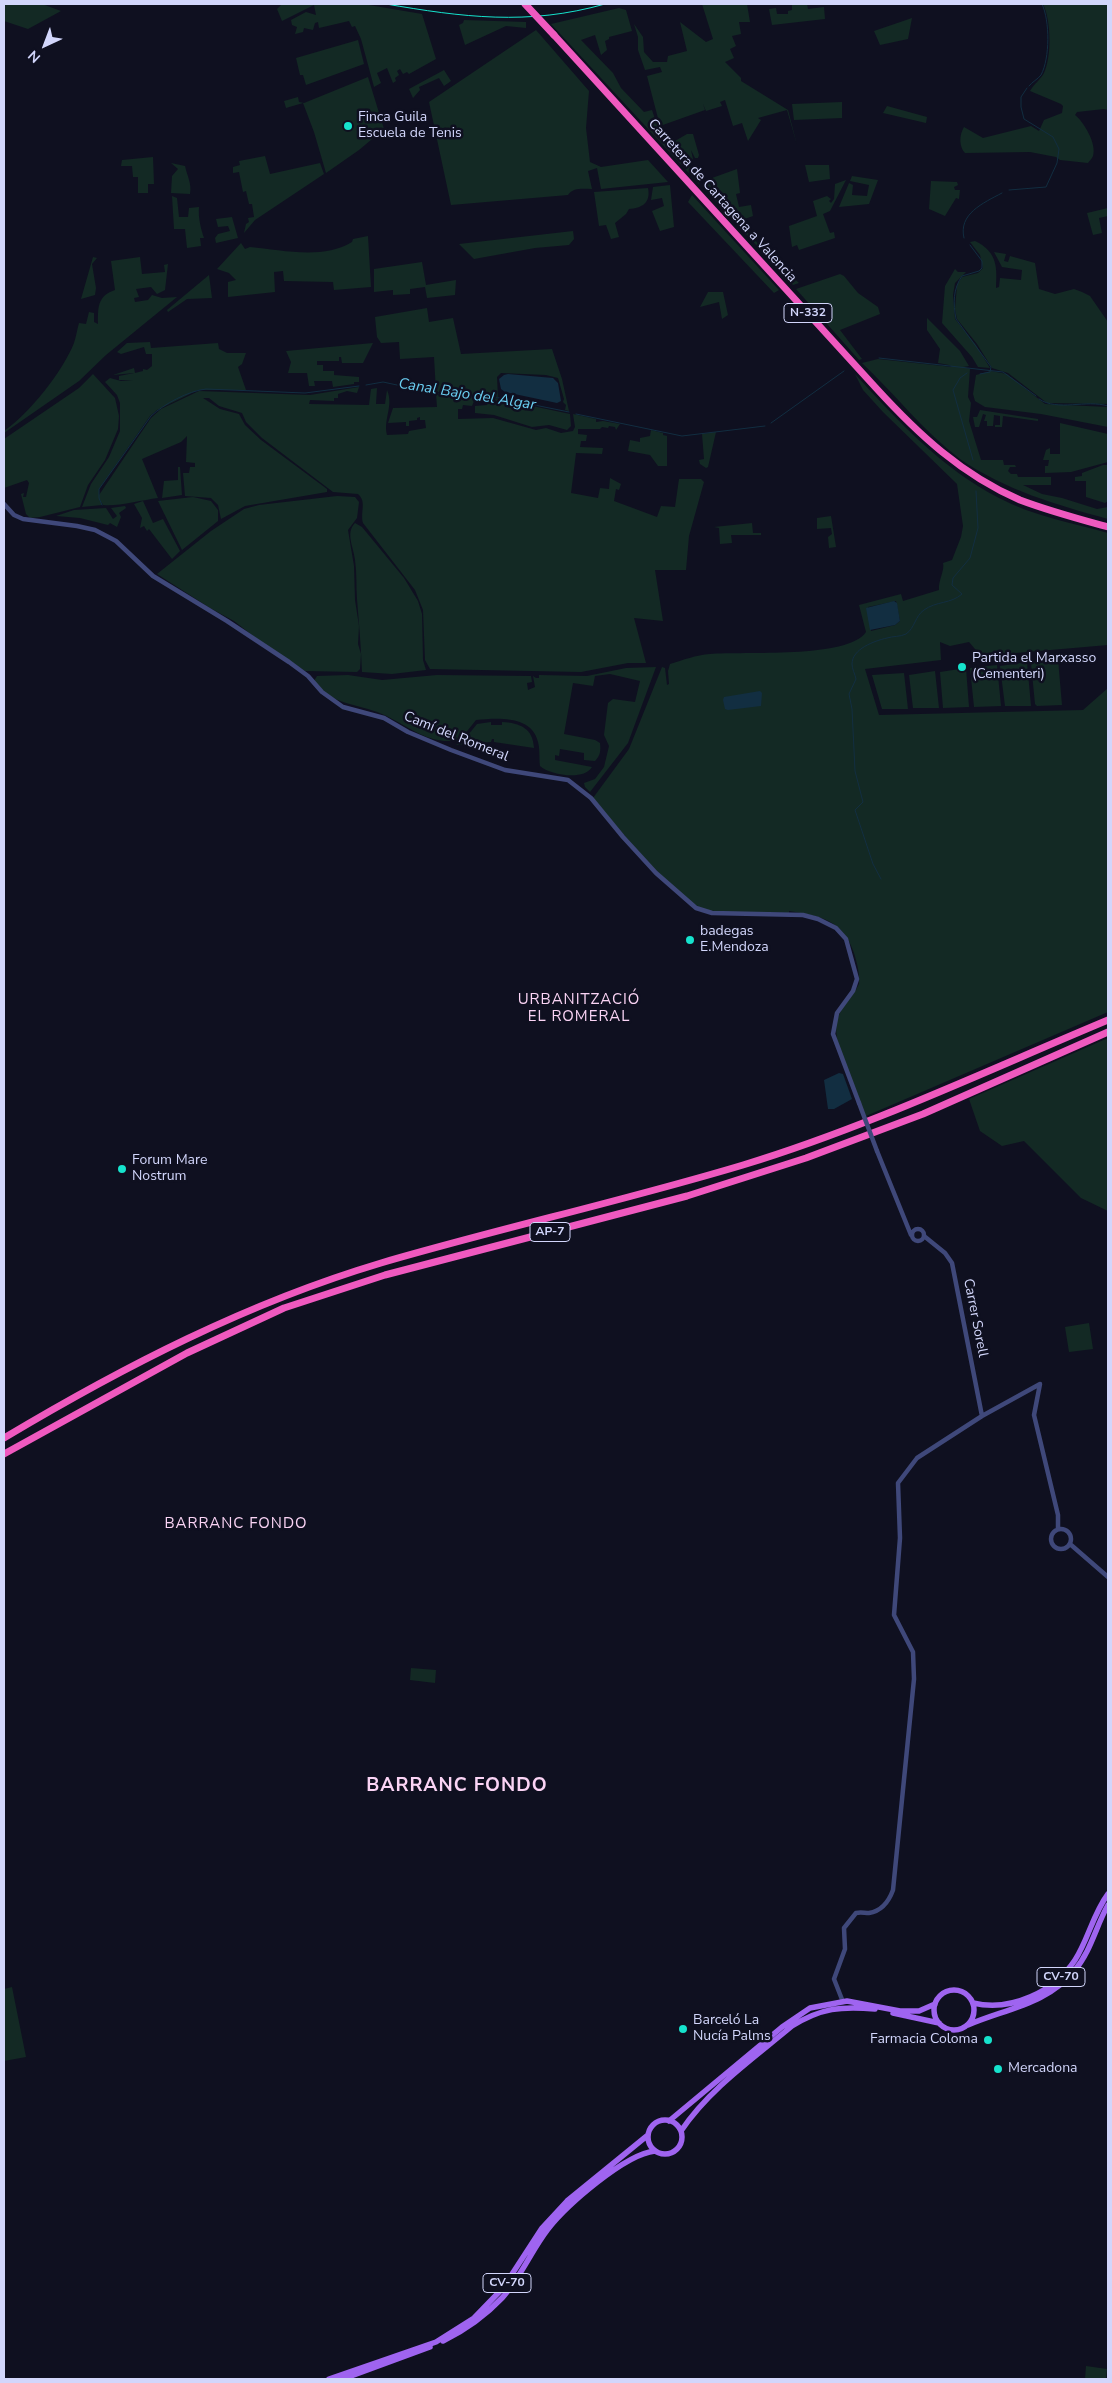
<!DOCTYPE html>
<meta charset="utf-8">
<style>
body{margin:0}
#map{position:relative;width:1112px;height:2383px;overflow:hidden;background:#0f1020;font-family:"Nunito Sans",sans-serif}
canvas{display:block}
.frame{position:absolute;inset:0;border:5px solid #d2d6fb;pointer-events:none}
.north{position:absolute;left:20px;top:20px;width:50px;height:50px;-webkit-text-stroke:4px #0f1020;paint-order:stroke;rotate:223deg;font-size:14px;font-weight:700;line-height:20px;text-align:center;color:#d2d6fb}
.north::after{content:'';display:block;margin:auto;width:18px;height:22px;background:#d2d6fb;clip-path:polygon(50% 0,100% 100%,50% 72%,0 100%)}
</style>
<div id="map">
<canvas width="1112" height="2383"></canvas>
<div class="frame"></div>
<div class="north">N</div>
</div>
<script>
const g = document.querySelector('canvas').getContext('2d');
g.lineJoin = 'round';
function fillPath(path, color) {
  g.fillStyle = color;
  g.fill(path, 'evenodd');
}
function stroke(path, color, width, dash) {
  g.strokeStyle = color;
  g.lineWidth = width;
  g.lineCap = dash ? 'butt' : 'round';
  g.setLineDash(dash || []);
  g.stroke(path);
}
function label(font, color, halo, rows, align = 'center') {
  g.font = font + ' "Nunito Sans",sans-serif';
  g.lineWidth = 5;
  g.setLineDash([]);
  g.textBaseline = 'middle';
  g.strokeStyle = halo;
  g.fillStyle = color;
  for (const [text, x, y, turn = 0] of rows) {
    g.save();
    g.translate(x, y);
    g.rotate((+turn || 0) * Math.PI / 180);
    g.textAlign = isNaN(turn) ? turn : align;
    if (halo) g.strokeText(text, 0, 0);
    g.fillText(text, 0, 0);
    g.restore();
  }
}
fillPath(new Path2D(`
 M4 4H42L61 11 28 29 4 21Z
 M282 4H363L422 14 436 59 409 74 407 72 403 74 400 69 397 71 399 75 395 78 396 81 393 83 387 68 377 73 381 83 374 87 361 39 355 26 352 27 349 21 319 28 318 22 315 23 313 30 304 28 303 32 295 34 297 27 292 25 291 20 306 12 316 15 314 5 282 21 277 9Z
 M702 4H747L750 22H739L741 34 732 36 736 46 730 49 734 58 725 62 741 78V81L788 110 797 145 787 110 758 118 761 120 748 141 742 123 733 126 725 100 720 102 722 106 706 111 703 104 705 110 660 126 647 76 662 72 660 67 645 70 638 50V37L634 24 643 37 644 52 653 62H667L668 56 687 51 680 22 706 42 713 39Z
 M789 4H807L808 9 824 7 825 19 772 25 769 9 776 8 777 14H788V11L792 10V5Z
 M1043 4H1108V110L1104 109 1077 112 1075 115C1084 122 1097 144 1093 156 1092 159 1089 161 1088 163L1060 160 1056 157 1030 152 965 153C959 147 959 135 964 127L983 138 1031 126 1039 131 1044 120 1062 113 1063 106 1061 104 1030 91C1034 84 1041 79 1044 73 1052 56 1051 20 1043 4Z
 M619 8 626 10 632 31 609 37V39L605 41 607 50 601 55 595 35 581 40 613 73 621 88 644 112 652 110 660 134 701 178 699 184 551 24Z
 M912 18 908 39 880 45 874 31Z
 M464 20 526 22V28L506 26 465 45 459 25 463 23Z
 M536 30 589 91 586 128 590 162 601 167 648 160 668 182 601 189 597 168 588 171 592 189C584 189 573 187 568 195L451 205 429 102Z
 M358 40 364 64 306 85 303 75H300L296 58Z
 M444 70 451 81 444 86 439 78 419 87 420 90 413 98 409 89Z
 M368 77 384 129 359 150 326 173 314 132 303 103 286 108 284 101 298 97 299 102 304 103Z
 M842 102V118L794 120 792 104Z
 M887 106 927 117 926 123 883 113Z
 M687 134H693L699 155 698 158H695L691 150 693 159 691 161 677 146 675 141Z
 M265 156 270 174 320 163 324 174 255 220 244 233 246 224 249 222 248 218 254 217 252 204H249L246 191 243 192 239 172 233 173V167L240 165 239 161Z
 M153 157 154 184H148V193H138V177H133L132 166H121L122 160Z
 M171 163 185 166C187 176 192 183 190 194L171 193 172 176 178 169Z
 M805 165H829L830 179 809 182Z
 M737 169 740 193 736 194 739 207 751 205 753 216 742 220 719 194 712 178Z
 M852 176 878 180 869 204 839 207 849 183 853 185 852 195 867 196 869 185 850 181Z
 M846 180 830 211 823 214 830 233 834 232 835 238 799 250 797 245 792 247 789 226 817 216 813 201 827 196 831 199 829 201 831 203 834 199 835 184Z
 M708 181C724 212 772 258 799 283L793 285 709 194 702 186Z
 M931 181 957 182 958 185 954 187 955 190H960L959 199 956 198 945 216 929 209Z
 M670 185 674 227 660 231 652 211 664 206 662 198 651 200 653 187Z
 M648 188C651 203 642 208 629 209L626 214 615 223 619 237 611 239 606 225 599 226 594 192Z
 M692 195 779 290 774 293 688 202Z
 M172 196 177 198 179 217H188L189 208 199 207C198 218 201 229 204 238H200L201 246 187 248 185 229H174Z
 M1108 208V216L1099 218 1102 233 1093 235 1087 213Z
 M232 217 238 238 216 243 215 238 218 234 230 231 228 226 218 227 216 219Z
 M573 231 574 239 569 245 535 248 474 259 459 244Z
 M368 236 371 287 334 290 333 282 284 281 283 271 274 272 275 292 228 297V282L236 280 229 273 217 269 241 243 245 249 250 247C282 250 323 260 352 242L353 239Z
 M975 241C998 252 997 268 996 288L999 287 1000 278 1021 280 1022 270 1002 267 994 252 1006 254 1004 261 1008 262 1010 256 1035 263 1039 289 1055 294 1074 289 1082 292 1090 296 1108 322V404L1047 403 1008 373 992 368 977 344 957 319 955 309 957 285 962 277 978 273 983 268 980 255 970 242Z
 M93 257 97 258 92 264 96 288 95 295 81 299Z
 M140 257 142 274 165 272 164 265 168 264 165 290 157 294 151 287 136 289 139 297 134 298 135 302 148 300 152 295 162 298 177 297 106 355 79 381 4 433V431C29 414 63 371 74 343 76 337 77 330 79 323L86 324 89 312 94 313V322L98 324C98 308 97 296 115 290L111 261Z
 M422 262 426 285 456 280 455 295 427 298 425 287 410 289V294L393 295V290L374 292V269Z
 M955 269 958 272H966L955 283 953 295 955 319 976 345 990 368 978 367 972 357 942 323 945 286Z
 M840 274 844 276 858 293 878 307 880 314 840 330 862 359 859 360 796 289Z
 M209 275 212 298 187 299 168 312 167 310Z
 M708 292H723L728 315 722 319 719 302 700 307Z
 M427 308 429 322 453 318 461 354 552 349 562 379 569 411 565 410 566 405 563 402 564 399 558 378 546 375 501 373 497 377 498 397 436 392 434 357 400 359 399 342 381 343 377 337 375 317Z
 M927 318 960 351 969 366 963 367 970 369 968 397 971 403 969 421 981 460H1003L1004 465H1015L1016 467H1010L1008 471 1011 474H1017L1018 477H1051V485H1023L1042 494 1062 498 1097 509 1108 507V519C1057 505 1005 490 960 459 923 431 895 394 862 363L878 359 952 367 949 365 938 363 940 349 927 330Z
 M150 342 151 348 218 343 219 349 227 353H246L242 364 238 367 246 390H198L157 410 150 416 99 489V495L151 418 161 409 199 391 310 395 359 387 357 393 347 391 338 394V398H334V401L310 400 309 404 369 405 371 389 377 388 376 404H385L387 390C394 406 383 419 387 435L408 434 409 431 426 428 425 420H420V417L417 418V420L409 421V426H406V422L388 423 393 408 437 407 436 394 476 396 472 406 463 405 462 409H458V419L493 418 536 430 546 428 561 433 573 431 575 427 573 414 596 419V422L603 421 620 424 616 430 615 427 609 426 608 428 602 427 600 429H578V434L587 435 586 441H581L580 447 603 448 602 454 576 453 571 493 598 498 600 488 609 489 610 478 621 484 619 490 616 489 614 501 657 517 661 506 675 507 679 479H701L704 482 689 536 686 570H655L663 621 634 618 646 663H628L581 672 430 669 425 660 423 610 415 590 363 523C360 512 367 502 358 494L333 492 262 438 246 422 242 413 219 406 209 398H203L220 409 239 414 245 425 261 440 327 489V492L245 506 221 519 218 505 211 498 185 496 183 473H189L190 467H195V463L186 462 187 436 181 442 142 459 158 498C142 500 116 507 103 505L100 500 102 505 82 507 91 484 109 457 120 431V403L117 395 105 382 110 378 121 381 133 380H119V376L134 373 113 375 134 368 135 373 143 371V369L147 370 152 366V354H146L144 347 121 354 117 352 127 343Z
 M373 343 363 363H342L341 357H339V361H317V365H323V371H334V375L359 377V382H354V384L333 387 332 381H314L315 386H309L307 373H288L291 362 286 351Z
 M991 371 1007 374 1045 404 1108 407V427L1041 414 985 407 975 401 973 394 976 375Z
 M93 374 115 398 119 416 118 429 105 460 88 485 80 507 40 517 30 518 26 514 21 494 24 493 23 497H26L29 483 27 480 4 488V439L79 388Z
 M855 374C899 422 941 468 999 498 1033 516 1072 523 1108 533V645L981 656 969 642 950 646 940 642 941 660 865 669 879 715 1083 710 1108 688V1012L866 1116C857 1092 831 1045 837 1021 840 1007 853 997 859 984 860 974 857 963 854 953 843 920 821 916 789 911V913C765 912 727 915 704 909 678 901 613 822 593 798L629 749 662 667 665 668 667 685 669 684 668 671 670 664C683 660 696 655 710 654 743 651 848 659 866 632L859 605 901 594 903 601 939 590C938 581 945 570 943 563L952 560 961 537 963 526 957 484 883 412 863 390ZM896 601 900 621 895 625 871 631 868 607Z
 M490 397 570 414 571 426 567 430 549 425 532 427 494 415 475 413V406L487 405Z
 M980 410 1038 419V421L1003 416 1002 427H995V425H1000V416L994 415 993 426H987V421H984L986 415 983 414 979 427H975L973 417H977Z
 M1060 423 1108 434V462L1071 472 1045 473V466H1048L1049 460H1043L1046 450 1050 448V454H1060Z
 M651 430 663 433V435L667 436V466H658L650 455 628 451 630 440 640 442V438L650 436Z
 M716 432 708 467 706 468 700 464 699 460 704 459 702 434Z
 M1103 465H1108V501L1105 503 1086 497V481H1075V477L1082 476V473Z
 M178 467H180L182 495 162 498 164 481 178 480Z
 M337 496 355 497 359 502 357 518 348 530 354 566 355 600 359 626 358 644 361 654 360 669 357 672 305 671 257 639 234 621 210 608 157 574 211 531 244 509 259 505Z
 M193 497 211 501 218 510V521L182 550 158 501Z
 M143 501 153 523 163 519 180 551 172 559 149 529 147 531 144 526 140 528 142 518 134 504Z
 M125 506 126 508 119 513 121 517 117 527 110 523 108 525 80 518 56 516 74 510 106 508 113 519 117 516 111 508Z
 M831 516 836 547 829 548 828 537 832 534 831 528 817 529V518Z
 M355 523 362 527 404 578 418 601 422 614 423 660 426 670 392 674 362 672C361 647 359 624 357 599 356 586 357 573 355 560 354 548 345 533 355 523Z
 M752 523 753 533H761V535H731L732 543 720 544 719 528 714 527Z
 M1058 659 1062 705 1037 706 1035 704 1031 663Z
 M1027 662 1031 706H1005L1000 666Z
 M997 665 1001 706 974 707 970 668Z
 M656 667 628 743 590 792 585 787 584 783 595 779 604 767 609 746 604 735 608 703 613 699 635 702 640 681 610 674 595 676 593 686 573 683 564 734 595 740 600 743C601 751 600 756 595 761L584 760V753L560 749 559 756 555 755V760L592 767C584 781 550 775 540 766 539 758 540 749 538 742 532 715 497 718 476 720L460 740C428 746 410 726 382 714 357 703 332 706 314 681L317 676 348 675 382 680 437 675 531 676 532 682 527 683 528 690 535 687 533 676 536 678H539V675L587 676 626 668Z
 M966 668 969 707 943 708 940 672Z
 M935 671 939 708H913L909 675Z
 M904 673 908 709H882L872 675Z
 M491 722V725H502V722C520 723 533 728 534 748L494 742V739H492L491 742 456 745 464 740 477 724Z
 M1108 1038V1211L1081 1198 1024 1141 1002 1146 980 1131 969 1099Z
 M1089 1323 1093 1349 1069 1352 1065 1327Z
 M411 1668 436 1670 435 1683 410 1680Z
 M12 1987 26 2057 4 2061V1989Z
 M1086 2366 1107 2369 1106 2379H1085Z`), '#132924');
fillPath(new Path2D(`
 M508 374 553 378 558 383 561 401 557 403 505 392 501 389 499 379 504 375Z
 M894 601 897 603 900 621 895 625 870 630 866 608Z
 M760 691 762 693 761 706 728 710 725 709 723 700 724 697Z
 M839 1073 843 1074 852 1099 834 1109H828L824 1080Z`), '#122e41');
stroke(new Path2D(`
 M1029 86C1032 82 1038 79 1041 75 1050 58 1050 21 1042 4
 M1009 190 1046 187 1057 163 1059 149 1053 137 1024 119 1021 107V97L1027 88
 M964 238C958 214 983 203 1002 193
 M970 245 982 261V268L979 271 962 276C953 289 953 303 956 319L991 367 990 372 980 374
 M879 358 1003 372 1036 396
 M967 373 960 378 953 390 973 460
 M366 385 383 382 434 393 500 398 569 412
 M1039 399C1058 412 1086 399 1108 406
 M576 414 682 436 765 426
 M771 423 844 371
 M102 505 99 498V489L151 416C164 404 188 391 206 389L305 393 359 386
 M881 879 873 864 855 810 863 802 855 771 852 709 849 694 856 679C855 674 852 669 852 664 852 649 874 641 887 638 893 636 900 637 906 634 915 628 915 616 924 610 936 601 951 604 962 594L952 585 953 578 970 558 978 528 976 491`), '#122e41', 1);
stroke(new Path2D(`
 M4 504 14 515 23 519 77 526 95 530 116 541 153 576 227 621 289 662 308 676 322 692 343 707 384 718 408 732 451 750 505 770 568 780 591 798 623 837 656 873 696 908 712 913 803 915 818 919 836 928 846 939 857 979 853 991 837 1013 833 1034 859 1103
 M877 1151 911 1235
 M912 1235a6 6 0 1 1 12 0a6 6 0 1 1-12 0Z
 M924 1236 945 1253 952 1263 982 1416
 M1040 1384 1034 1415 1058 1515V1529
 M1051 1539a10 10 0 1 1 20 0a10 10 0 1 1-20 0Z
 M1070 1544 1108 1577
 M843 2002 834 1979 845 1949 844 1928 856 1913C861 1912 864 1913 869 1913 882 1911 889 1901 893 1890L914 1679 913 1652 894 1615 900 1538 898 1483 917 1458 982 1416 1040 1384`), '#3f487a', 4.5);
stroke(new Path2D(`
 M934 2010a20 20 0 1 1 40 0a20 20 0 1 1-40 0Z
 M973 2003C1011 2012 1054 1992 1075 1960 1088 1940 1093 1914 1108 1894
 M893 2013 939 2023
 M968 2025C1005 2009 1048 2004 1075 1970 1091 1951 1096 1926 1108 1905
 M648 2137a17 17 0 1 1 34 0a17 17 0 1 1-34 0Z
 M669 2121 782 2027 810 2008 847 2001 900 2011H919L935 2004
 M681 2131C709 2089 754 2058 792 2026 821 2008 841 2006 875 2009
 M443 2341C465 2330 485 2316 502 2298 521 2277 531 2251 548 2229 567 2205 625 2154 655 2151
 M329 2379 436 2342 474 2318 503 2288 542 2228 567 2201 648 2135
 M343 2379 430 2347`), '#9f64f0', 5.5);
stroke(new Path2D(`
 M554 35 876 388C918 434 962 475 1020 500 1049 511 1079 519 1108 527
 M4 1438C123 1367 247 1303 381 1263 501 1228 623 1201 743 1165 868 1127 988 1070 1108 1020
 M4 1454 187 1353 284 1308 385 1275 687 1196 806 1158 923 1114 1108 1032`), '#ef59bf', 7);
stroke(new Path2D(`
 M386 4C462 17 528 26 605 4`), '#16e3cd', 1);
stroke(new Path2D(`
 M859 1103 877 1151`), '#3f487a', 4.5);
stroke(new Path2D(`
 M525 4 554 35`), '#ef59bf', 7);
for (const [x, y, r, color] of [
 [348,126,5,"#16e3cd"],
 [962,667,5,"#16e3cd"],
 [690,940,5,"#16e3cd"],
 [122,1169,5,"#16e3cd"],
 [683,2029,5,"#16e3cd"],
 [988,2040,5,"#16e3cd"],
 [998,2069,5,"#16e3cd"]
]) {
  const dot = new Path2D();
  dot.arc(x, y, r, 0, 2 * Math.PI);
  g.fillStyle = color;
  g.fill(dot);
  stroke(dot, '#0f1020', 2);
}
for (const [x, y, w] of [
 [808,313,48],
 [550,1232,40],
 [1061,1977,48],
 [507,2283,48]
]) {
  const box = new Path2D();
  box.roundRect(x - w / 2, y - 9.5, w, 19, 4);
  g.fillStyle = '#0f1020';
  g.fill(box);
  stroke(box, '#d2d6fb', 1);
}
label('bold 12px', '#d2d6fb', null, [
 ["N-332",808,313],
 ["AP-7",550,1232],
 ["CV-70",1061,1977],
 ["CV-70",507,2283]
]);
label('14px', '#d2d6fb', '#0f1020', [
 ["Finca Guila",358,118],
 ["Escuela de Tenis",358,134],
 ["Partida el Marxasso",972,659],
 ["(Cementeri)",972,675],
 ["badegas",700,932],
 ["E.Mendoza",700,948],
 ["Forum Mare",132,1161],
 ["Nostrum",132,1177],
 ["Barceló La",693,2021],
 ["Nucía Palms",693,2037],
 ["Farmacia Coloma",978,2040,"right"],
 ["Mercadona",1008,2069]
], 'left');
label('14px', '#d2d6fb', '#0f1020', [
 ["Carretera de Cartagena a Valencia",722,201,48],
 ["Camí del Romeral",456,737,22],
 ["Carrer Sorell",975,1318,79]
]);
label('italic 15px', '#6acef1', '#0f1020', [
 ["Canal Bajo del Algar",467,395,9]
]);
g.letterSpacing = '1px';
label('15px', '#fbd4f5', '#0f1020', [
 ["URBANITZACIÓ",579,1000],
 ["EL ROMERAL",579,1017],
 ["BARRANC FONDO",236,1524]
]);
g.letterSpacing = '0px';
g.letterSpacing = '1px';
label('bold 19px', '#fbd4f5', '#0f1020', [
 ["BARRANC FONDO",457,1786]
]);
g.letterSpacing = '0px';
</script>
